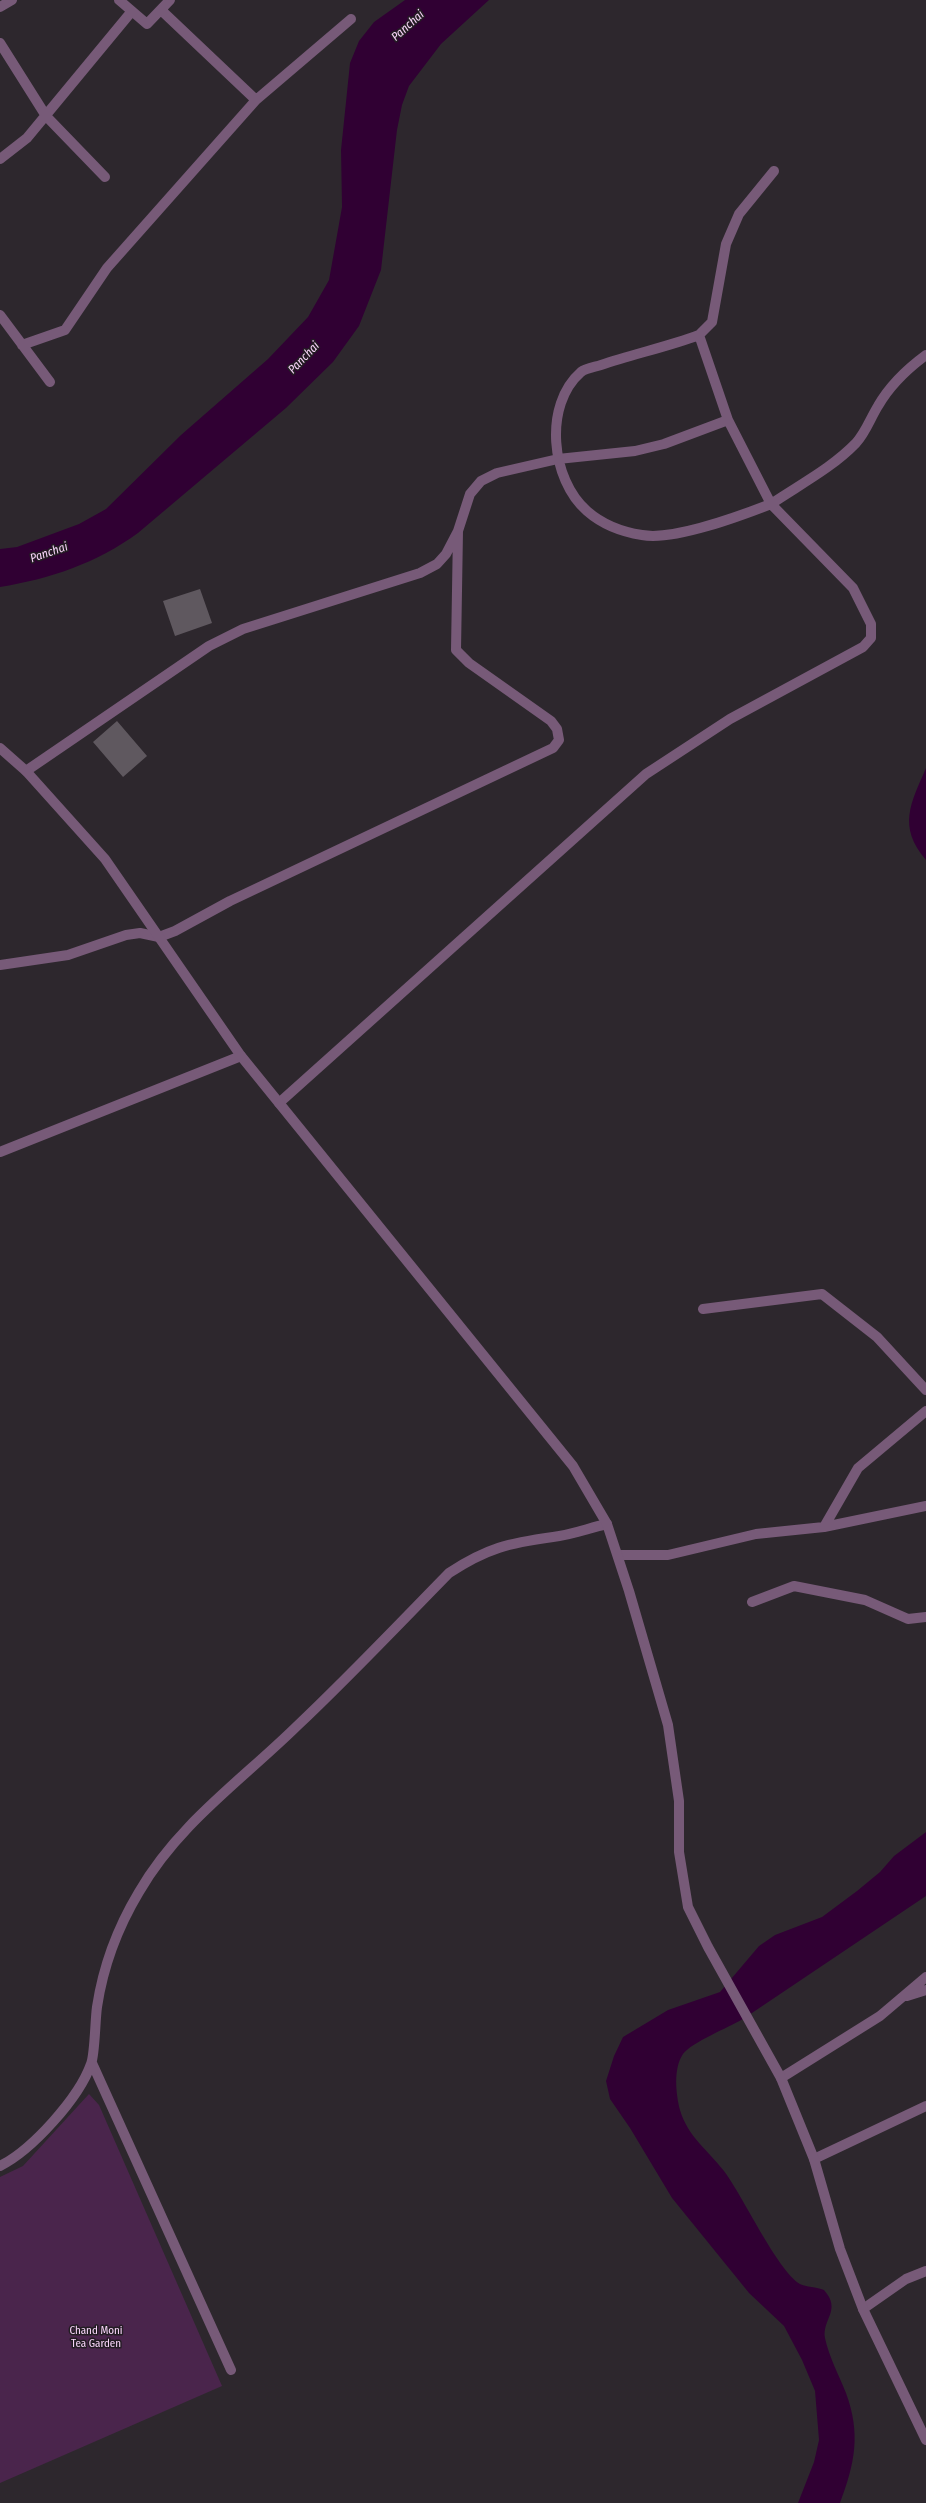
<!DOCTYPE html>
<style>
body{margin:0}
canvas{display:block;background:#2d272d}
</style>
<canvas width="926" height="2503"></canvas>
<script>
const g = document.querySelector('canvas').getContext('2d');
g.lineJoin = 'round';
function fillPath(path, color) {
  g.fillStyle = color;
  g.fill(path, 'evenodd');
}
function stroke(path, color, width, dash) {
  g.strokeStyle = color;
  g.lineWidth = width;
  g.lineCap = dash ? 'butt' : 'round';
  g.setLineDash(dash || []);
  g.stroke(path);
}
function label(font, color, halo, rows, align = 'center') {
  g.font = font + ' "Fira Sans Condensed",sans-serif';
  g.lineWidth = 3;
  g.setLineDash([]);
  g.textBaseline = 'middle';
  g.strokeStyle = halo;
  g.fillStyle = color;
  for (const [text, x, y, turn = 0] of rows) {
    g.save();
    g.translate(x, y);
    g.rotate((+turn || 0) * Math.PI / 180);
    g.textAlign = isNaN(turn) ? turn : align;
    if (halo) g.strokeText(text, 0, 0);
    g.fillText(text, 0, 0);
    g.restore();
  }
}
fillPath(new Path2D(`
 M89 2094 99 2105 222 2386 0 2483V2177L23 2166Z`), '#4a254c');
fillPath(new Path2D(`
 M405 0H489L441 44 409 86 402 105 397 130 381 270 359 326 333 362 286 408 138 533C97 563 50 579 0 587V549L17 547 79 524 106 509 181 435 268 359 308 317 329 280 342 207 341 150 350 63 359 41 374 22Z
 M926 768V860C897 826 911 803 926 768Z
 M926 1832V1896L743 2019C728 2028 692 2042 683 2054 673 2069 676 2094 680 2110 688 2137 708 2150 724 2171 743 2196 777 2270 800 2284 806 2287 817 2287 824 2290 842 2310 822 2319 825 2338 829 2357 839 2375 846 2393 861 2434 855 2463 840 2503H798L814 2462 819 2440 815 2391 802 2360 784 2326 749 2293 672 2198 630 2128 610 2099 606 2081 614 2056 623 2037 668 2010 720 1992 759 1946 775 1935 822 1917 857 1891 880 1872 894 1856Z`), '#300033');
fillPath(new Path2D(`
 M200 589 212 623 175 636 163 601Z
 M117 721 147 756 123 777 93 742Z`), '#5f585f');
stroke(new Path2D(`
 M119 0 147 24 170 0
 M0 7 12 0
 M161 10 256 100
 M0 43 46 116 105 177
 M0 159 27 138 132 11
 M0 315 50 382
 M699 335 728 420 771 504C740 516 674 541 642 535 622 532 603 525 587 511 551 480 543 405 581 372 586 368 595 367 601 365 633 354 667 347 699 335L712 322 726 244 739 214 774 171
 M22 345 65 330 107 268 256 100 351 19
 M26 771 209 646 243 629 420 573 437 564 446 554 458 531 470 494 481 481 497 473 558 459 635 451 664 444 728 420
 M0 965 68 955 126 935 140 933 159 937 175 931 230 901 553 748 559 740 557 729 551 721 469 663 456 650 458 531
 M279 1103 646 774 730 719 863 647 871 638V624L853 588 771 504C799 485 832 468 856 443 866 432 870 419 878 406 890 385 907 369 926 355
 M0 1152 241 1056
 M703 1309 822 1294 877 1337 926 1390
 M824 1527 858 1468 926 1411
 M618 1555H668L756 1534 824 1527 926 1506
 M752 1602 794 1586 865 1600 908 1619 926 1617
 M907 1996 926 1990
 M92 2063 231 2370
 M781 2078 880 2016 926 1977
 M814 2159 926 2106
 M0 2166C32 2150 79 2098 91 2064 95 2054 95 2021 97 2007 103 1967 118 1927 139 1892 178 1824 242 1780 297 1726 349 1677 399 1624 449 1573 487 1548 509 1543 553 1537 571 1535 589 1528 607 1524
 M863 2309 906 2279 926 2271`), '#775a78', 10);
stroke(new Path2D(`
 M0 748 26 771 105 859 241 1056 573 1466 607 1524 629 1591 668 1725 679 1801V1852L688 1907 708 1947 781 2078 814 2159 840 2249 863 2309 926 2440`), '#775a78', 10);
label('11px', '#fad6fb', '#231d23', [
 ["Chand Moni",96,2331],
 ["Tea Garden",96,2344]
]);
label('italic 12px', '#f7d3f8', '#231d23', [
 ["Panchai",408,26,-42],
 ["Panchai",304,358,-46],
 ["Panchai",49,553,-19]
]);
</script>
